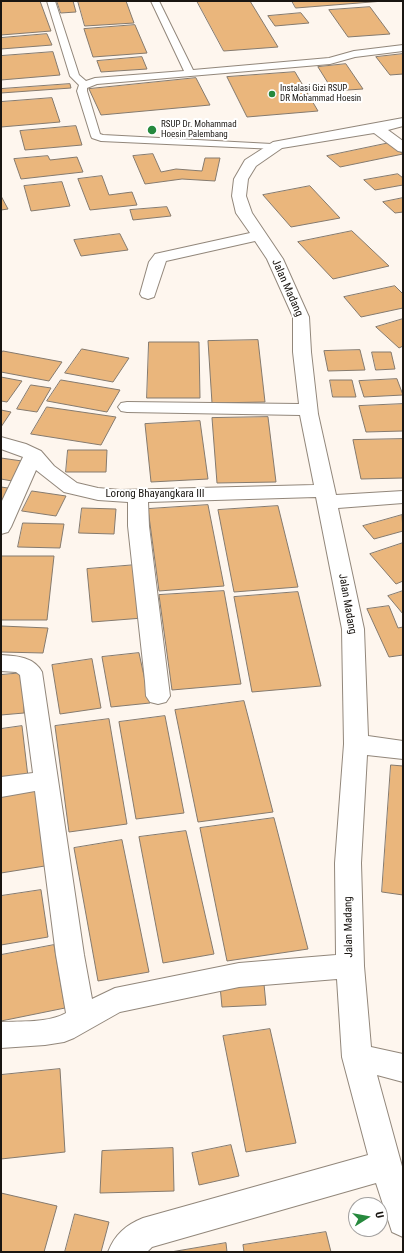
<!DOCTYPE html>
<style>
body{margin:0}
#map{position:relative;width:404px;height:1253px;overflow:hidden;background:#fef6ee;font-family:"Roboto Condensed",sans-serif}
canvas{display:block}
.frame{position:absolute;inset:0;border:2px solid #191511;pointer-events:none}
.north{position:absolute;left:348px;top:1197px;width:40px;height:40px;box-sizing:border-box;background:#fff;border:1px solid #a3a1a0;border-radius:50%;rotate:79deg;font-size:11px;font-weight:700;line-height:16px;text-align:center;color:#191511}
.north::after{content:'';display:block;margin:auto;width:14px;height:18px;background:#26893d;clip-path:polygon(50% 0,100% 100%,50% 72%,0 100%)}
</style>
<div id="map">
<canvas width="404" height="1253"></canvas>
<div class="frame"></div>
<div class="north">U</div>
</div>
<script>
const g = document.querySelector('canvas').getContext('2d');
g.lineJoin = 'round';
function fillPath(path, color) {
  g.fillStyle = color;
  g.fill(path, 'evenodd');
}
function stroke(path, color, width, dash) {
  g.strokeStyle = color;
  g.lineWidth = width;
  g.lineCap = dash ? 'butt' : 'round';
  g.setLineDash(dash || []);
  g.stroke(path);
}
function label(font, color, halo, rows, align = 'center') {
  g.font = font + ' "Roboto Condensed",sans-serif';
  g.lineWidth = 4;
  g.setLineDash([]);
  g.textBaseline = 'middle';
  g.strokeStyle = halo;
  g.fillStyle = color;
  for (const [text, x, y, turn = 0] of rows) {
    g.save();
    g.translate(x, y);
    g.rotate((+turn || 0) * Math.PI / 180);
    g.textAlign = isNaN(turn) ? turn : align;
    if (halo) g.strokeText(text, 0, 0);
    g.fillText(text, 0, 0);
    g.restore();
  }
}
const building = new Path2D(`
 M1 1H40L51 31 1 35Z
 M57 1H73L76 12 61 13Z
 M78 1H126L134 23 85 26Z
 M197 1H250L278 47 224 51Z
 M292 1H384L296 8Z
 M370 7 390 34 348 37 329 10Z
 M301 13 309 23 275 26 268 16Z
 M135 25 147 53 93 57 84 29Z
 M47 34 52 45 1 49V38Z
 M53 52 60 75 1 80V56Z
 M403 54V74L390 75 376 57Z
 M142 57 147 69 101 72 97 61Z
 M346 64 363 89 333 91 318 67Z
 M295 72 318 111 247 117 227 77Z
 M196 78 210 105 101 115 89 89Z
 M70 84 71 88 1 93V89Z
 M52 98 60 122 1 127V102Z
 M76 126 82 145 25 150 20 131Z
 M389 143 403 154 340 167 327 156Z
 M153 154 161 172 176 169 202 171 205 158H220L215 181 182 179 145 184 133 156Z
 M48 156 50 160 77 157 83 172 21 179 14 159Z
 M398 174 403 178V185L375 190 364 180Z
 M102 176 109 195 132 192 137 205 90 210 78 179Z
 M62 182 70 206 31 211 24 186Z
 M310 186 340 218 291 227 263 195Z
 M1 196 8 209 1 210Z
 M403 198V212L395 213 383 202Z
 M167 207 171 216 133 220 130 210Z
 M352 231 389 266 333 279 298 242Z
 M120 234 128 250 81 256 74 240Z
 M395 286 403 294V308L361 317 344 297Z
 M403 319V346L399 348 376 327Z
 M258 340 265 402 212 403 208 341Z
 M149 342H199L200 398H147Z
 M82 349 129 358 113 382 65 373Z
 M360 350 365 370 328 371 324 351Z
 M3 351 62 362 49 381 1 372V354Z
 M372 352H391L395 369 376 370Z
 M1 377 22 381 7 402 1 401Z
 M397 379 403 395 364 397 359 381Z
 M61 380 120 390 107 412 47 401Z
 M330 380H352L356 397H333Z
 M31 385 51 388 37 412 17 409Z
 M403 404V431L366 432 359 406Z
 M47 407 116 417 101 445 31 434Z
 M1 410 11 412 1 427Z
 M268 417 276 482 217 483 212 418Z
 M200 421 208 479 151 482 145 424Z
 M403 439V478L361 479 353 440Z
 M68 450H107L106 472H66Z
 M1 458 22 461 12 481 1 479Z
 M1 487 8 488 1 503Z
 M32 491 66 496 56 516 22 511Z
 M208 505 224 586 159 591 148 509Z
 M278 506 298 587 234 592 218 510Z
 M82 508 116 509 114 534 79 533Z
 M402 515 403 531 374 539 363 526Z
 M23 523 64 524 60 548 18 547Z
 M403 543V581L396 584 370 554Z
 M1 556H54L47 620H1Z
 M136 565 143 618 92 622 87 569Z
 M224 591 241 684 172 690 159 595Z
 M403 591V614L388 596Z
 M298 592 321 686 252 692 234 597Z
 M389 606 398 628 403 627V655L389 657 367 609Z
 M1 626 48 628 43 653 1 652Z
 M139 653 150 703 111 707 102 657Z
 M92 659 101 708 60 714 52 665Z
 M23 673 24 713 1 715V675Z
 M244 701 273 812 198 822 175 710Z
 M165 716 184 813 136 819 119 722Z
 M109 719 127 824 69 832 55 726Z
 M22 726 28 777 1 780V729Z
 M391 765 403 766V895L382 892Z
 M41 790 51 865 1 873V796Z
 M274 818 308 949 227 961 200 828Z
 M186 831 214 954 163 963 139 837Z
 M122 840 149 972 98 981 74 848Z
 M41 890 48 937 1 945V896Z
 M54 945 65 1008 1 1021V955Z
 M264 984 266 1005 222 1007 220 986Z
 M270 1029 296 1143 246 1152 223 1036Z
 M60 1069 65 1152 1 1159V1075Z
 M231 1145 239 1176 199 1185 192 1153Z
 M173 1148 174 1191 100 1193 102 1151Z
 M1 1193 57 1206 44 1252H1Z
 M75 1214 109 1222 101 1252H65Z
 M326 1232 331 1252H244L243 1245Z
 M226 1243 227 1252H171Z`);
fillPath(building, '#eab67c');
stroke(building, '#857a6e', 1);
const lane = new Path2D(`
 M47 1H55L79 75 86 81 95 78 184 71 151 1H159L193 70 329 58 354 51 403 45V51L355 57 330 64 97 84 87 88V91L100 134 103 135 272 144 276 145 277 147 276 149 101 141 92 138 91 136 77 91 79 85 70 76Z`);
const street = new Path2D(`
 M403 118V126L388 130 403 141V152L398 151 374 133 282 148 256 166 248 179 246 196 252 213 283 259 309 317 311 352 318 414 336 495 403 491V503L338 508 364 629 368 736 403 741V759L367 755 361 863 364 966 371 1047 403 1054V1082L377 1075 403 1170V1237L392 1232 376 1183 152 1247 147 1252H108C115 1234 126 1225 143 1218L368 1155 342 1057 337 979 239 987 120 1012 74 1038 64 1042 45 1045 1 1048V1022C21 1021 48 1023 66 1013L56 955 35 791 1 797V777L33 773 20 675 16 672 1 671V655C17 656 34 657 42 672L84 955 92 999 115 988 239 963 336 955 335 863 344 744 342 629 316 497 148 502 149 526 170 696 166 702 158 704 150 702 146 696 145 681 128 526V502L98 500 64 492 36 470 11 527 8 532 1 534V503L23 457 1 449V437L26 444 41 451 54 466 77 483 98 488 120 490 314 485 300 415 127 412 121 411 118 407 121 403 127 402 299 404 293 352V317L267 259 255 241 166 261 154 297 148 299 142 297 140 294 149 262 155 254 250 233 236 213 232 196 234 179 245 160 273 142Z`);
stroke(lane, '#92877b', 2);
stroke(street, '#92877b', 2);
fillPath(lane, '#fff');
fillPath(street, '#fff');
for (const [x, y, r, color] of [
 [272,94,4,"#26893d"],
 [152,130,5,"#26893d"]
]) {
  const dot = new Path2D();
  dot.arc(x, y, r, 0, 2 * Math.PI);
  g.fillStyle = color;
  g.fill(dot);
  stroke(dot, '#fff', 1.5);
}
label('9px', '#191511', '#fff', [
 ["Instalasi Gizi RSUP",280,89],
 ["DR Mohammad Hoesin",280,99],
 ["RSUP Dr. Mohammad",161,125],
 ["Hoesin Palembang",161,135]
], 'left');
label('11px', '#191511', '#fff', [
 ["Jalan Madang",287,288,66],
 ["Lorong Bhayangkara III",155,494],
 ["Jalan Madang",347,604,80],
 ["Jalan Madang",349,927,-91]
]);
</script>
